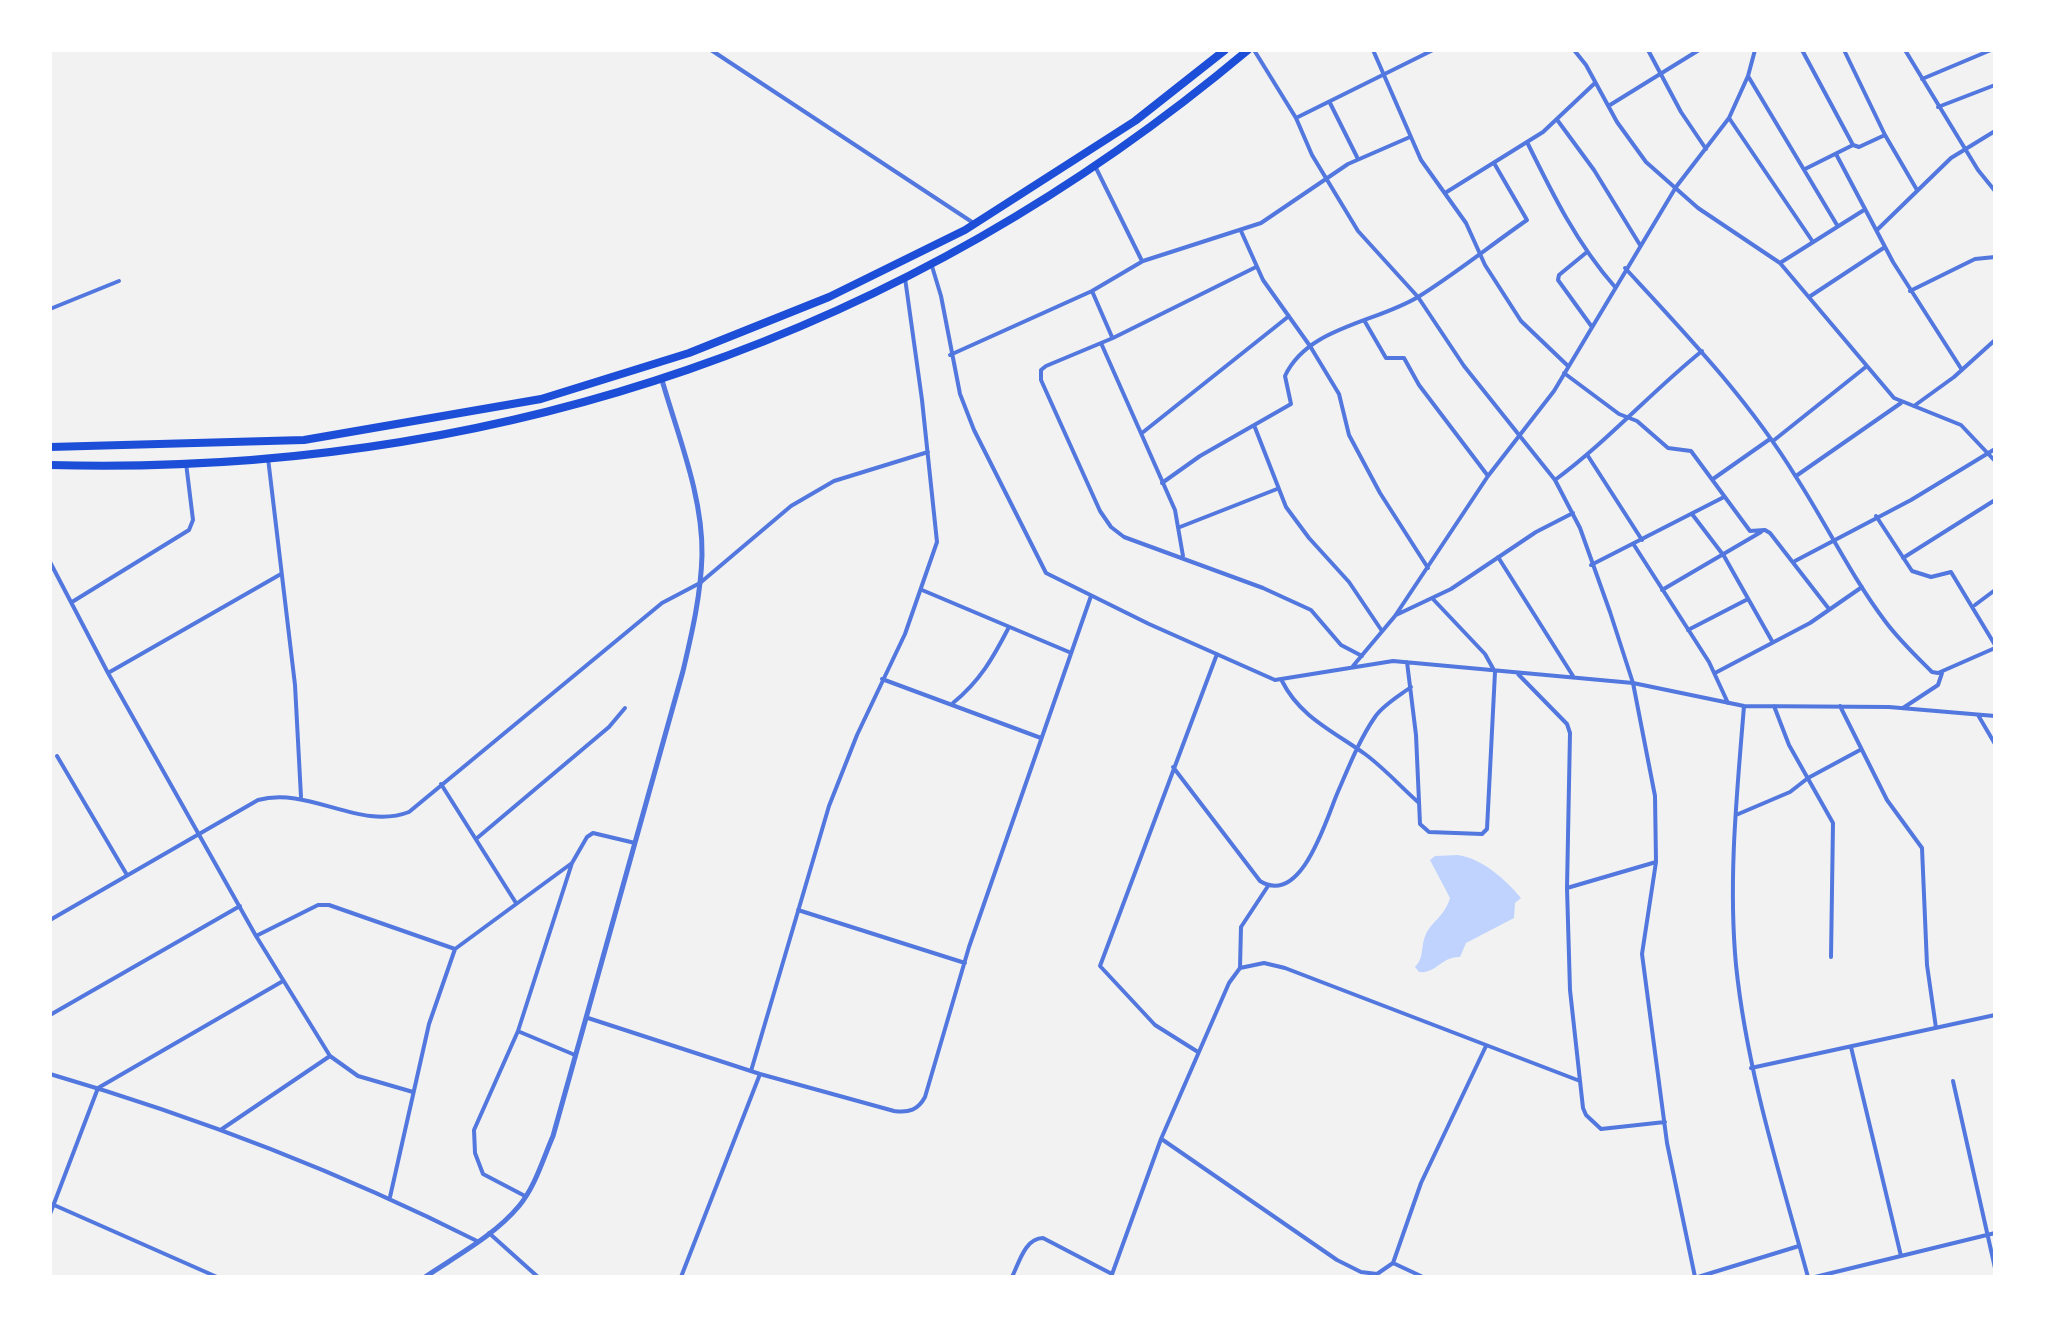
<!DOCTYPE html>
<style>
body{margin:0}
#map{position:relative;width:2045px;height:1327px;overflow:hidden;background:#f2f2f2;font-family:"Times New Roman",serif}
canvas{display:block}
.frame{position:absolute;inset:0;border:52px solid #fff;pointer-events:none}
</style>
<div id="map">
<canvas width="2045" height="1327"></canvas>
<div class="frame"></div>
</div>
<script>
const g = document.querySelector('canvas').getContext('2d');
g.lineJoin = 'round';
function fillPath(path, color) {
  g.fillStyle = color;
  g.fill(path, 'evenodd');
}
function stroke(path, color, width, dash) {
  g.strokeStyle = color;
  g.lineWidth = width;
  g.lineCap = dash ? 'butt' : 'round';
  g.setLineDash(dash || []);
  g.stroke(path);
}
fillPath(new Path2D(`
 M1458 855C1483 859 1505 879 1521 898L1515 903 1514 918 1466 943 1460 957C1442 956 1436 974 1419 972L1415 967C1425 957 1420 947 1426 934 1433 920 1444 917 1450 898L1430 860 1435 856Z`), '#bfd3fe');
stroke(new Path2D(`
 M711 50 975 224
 M1254 50 1296 118 1312 155 1358 231 1418 297 1464 366 1555 480 1580 528 1610 612 1633 683 1655 796 1656 862 1642 954 1667 1143 1695 1277
 M1373 50 1421 160 1466 223 1485 265 1521 321 1568 366
 M1574 50 1586 65 1617 122 1646 162 1698 208 1780 263 1894 398 1961 425 1995 461
 M1648 50 1681 112 1706 149
 M1802 50 1853 145 1859 147 1885 135
 M1844 50 1885 135 1917 190
 M1905 50 1978 170 1995 191
 M1748 76 1837 225
 M1922 79 1991 50
 M1330 103 1357 157
 M1610 105 1699 50
 M1938 107 1995 85
 M1296 118 1433 50
 M1729 118 1813 242
 M1558 121 1594 170 1640 245
 M1527 142C1552 193 1577 244 1615 287
 M1836 154 1893 262 1962 370
 M1095 166 1142 261
 M1805 169 1853 145
 M1445 193 1543 132 1595 83
 M1877 230 1951 158 1995 131
 M1241 231 1263 280 1310 346 1339 394 1349 435 1380 493 1428 568
 M1587 252 1559 275 1558 280 1592 327
 M931 263 941 296 960 394 974 430 1046 573 1149 624 1275 680 1393 661 1633 683 1744 706 1889 707 1995 716
 M1780 263 1864 210
 M1256 267 1113 338 1046 366 1041 370V380L1100 511 1111 527 1124 537 1263 588 1311 610 1341 645 1362 656
 M1625 268C1686 334 1749 400 1796 477 1827 525 1851 576 1885 621 1899 640 1916 656 1932 672L1938 673 1995 648
 M1092 291 1112 337
 M1910 291 1975 259 1995 257
 M1809 297 1885 247
 M50 309 119 281
 M1364 320 1386 358H1404L1419 385 1488 476
 M1101 343 1175 510 1183 556
 M950 355 1092 291 1143 261 1261 223 1348 164 1410 137
 M1564 373 1619 414 1637 421 1668 448 1691 451 1750 531 1765 530 1770 533 1829 609
 M1914 406 1954 377 1995 340
 M1254 425 1286 507 1309 538 1349 582 1382 631
 M1142 433 1289 316
 M1773 441 1867 366
 M1588 456 1642 540
 M268 458 295 685 301 797
 M1796 476 1901 403
 M1713 479 1770 439
 M1555 480C1608 441 1651 392 1702 351
 M1162 483 1200 456 1291 404 1285 376C1308 327 1375 323 1418 297 1455 274 1491 245 1527 220L1494 163
 M1692 514 1724 556 1772 641
 M1876 516 1912 571 1931 577 1951 572 1995 645
 M1180 527 1277 489
 M1634 545 1709 662 1728 703
 M1498 557 1573 676
 M1903 558 1995 500
 M1795 561 1911 500 1995 449
 M50 562 108 673 256 936 330 1056 358 1076 413 1092
 M1591 565 1724 497
 M922 590 1069 652
 M1662 590 1761 532
 M72 602 189 530 193 520 186 463
 M1975 605 1995 590
 M1396 615 1451 589 1536 532 1573 513
 M1688 630 1748 599
 M1407 662 1416 735 1420 824 1429 832 1482 834 1487 829 1495 672 1485 654 1432 598
 M1353 666 1395 616 1488 476 1554 391 1676 187 1729 118 1748 76 1755 50
 M108 673 281 574
 M1715 673 1810 623 1862 587
 M1518 674 1567 724 1570 733 1567 888 1570 990 1583 1108 1586 1115 1601 1129 1665 1122
 M882 679 1041 738
 M1282 681C1300 717 1333 731 1365 754 1384 768 1400 786 1418 802
 M953 703C980 681 993 658 1009 627
 M1744 706C1737 793 1728 879 1736 965 1747 1072 1780 1174 1808 1277
 M1774 706 1789 745 1833 823 1831 957
 M1840 706 1887 800 1922 848 1927 965 1936 1028
 M1903 708 1938 685 1942 673
 M1978 715 1995 744
 M57 756 127 875
 M1173 767 1260 881C1301 907 1326 820 1337 794 1348 769 1359 740 1375 717 1383 705 1399 696 1411 687
 M441 784 516 903
 M1736 815 1790 792 1808 778 1860 750
 M476 839 609 727 625 708
 M1567 888 1656 862
 M798 910 965 963
 M50 920 258 800C309 786 360 831 409 812L662 603 700 583 791 506 834 481 928 452
 M256 936 318 905H329L455 949
 M1240 968 1241 927 1268 886
 M50 1015 240 906
 M588 1018 760 1074 894 1111C909 1113 918 1110 925 1097L969 947 1091 596
 M520 1032 575 1055
 M1851 1047 1901 1256
 M1198 1052 1155 1025 1100 966 1217 654
 M1751 1068 1995 1015
 M751 1071 829 806 857 735 905 634 937 542 922 400 905 278
 M50 1074C197 1117 340 1172 477 1241
 M1953 1081 1995 1268
 M222 1129 330 1056
 M1163 1140 1337 1260 1361 1272 1377 1274 1393 1263 1421 1183 1486 1046
 M525 1196 483 1174 475 1153 474 1130 518 1031 572 863 587 837 593 833 635 843
 M390 1197 429 1024 455 949 572 863
 M54 1205 217 1277
 M50 1214 98 1088 283 981
 M489 1233 538 1277
 M1393 1263 1423 1277
 M681 1277 760 1074
 M1012 1277C1019 1263 1025 1238 1043 1238L1112 1274
 M1111 1277 1161 1139 1229 983 1240 968 1264 963 1285 968 1580 1081
 M1698 1277 1799 1246
 M1815 1277 1995 1233`), '#5277de', 4);
stroke(new Path2D(`
 M425 1277C456 1256 494 1236 519 1206 535 1187 543 1159 553 1136L683 671C692 633 701 594 702 555 703 496 678 436 662 380`), '#5277de', 5);
stroke(new Path2D(`
 M50 447 304 440 541 399 689 353 829 297 965 230 1135 121 1225 50
 M50 465C496 477 906 337 1248 50`), '#1d4ed8', 8);
</script>
